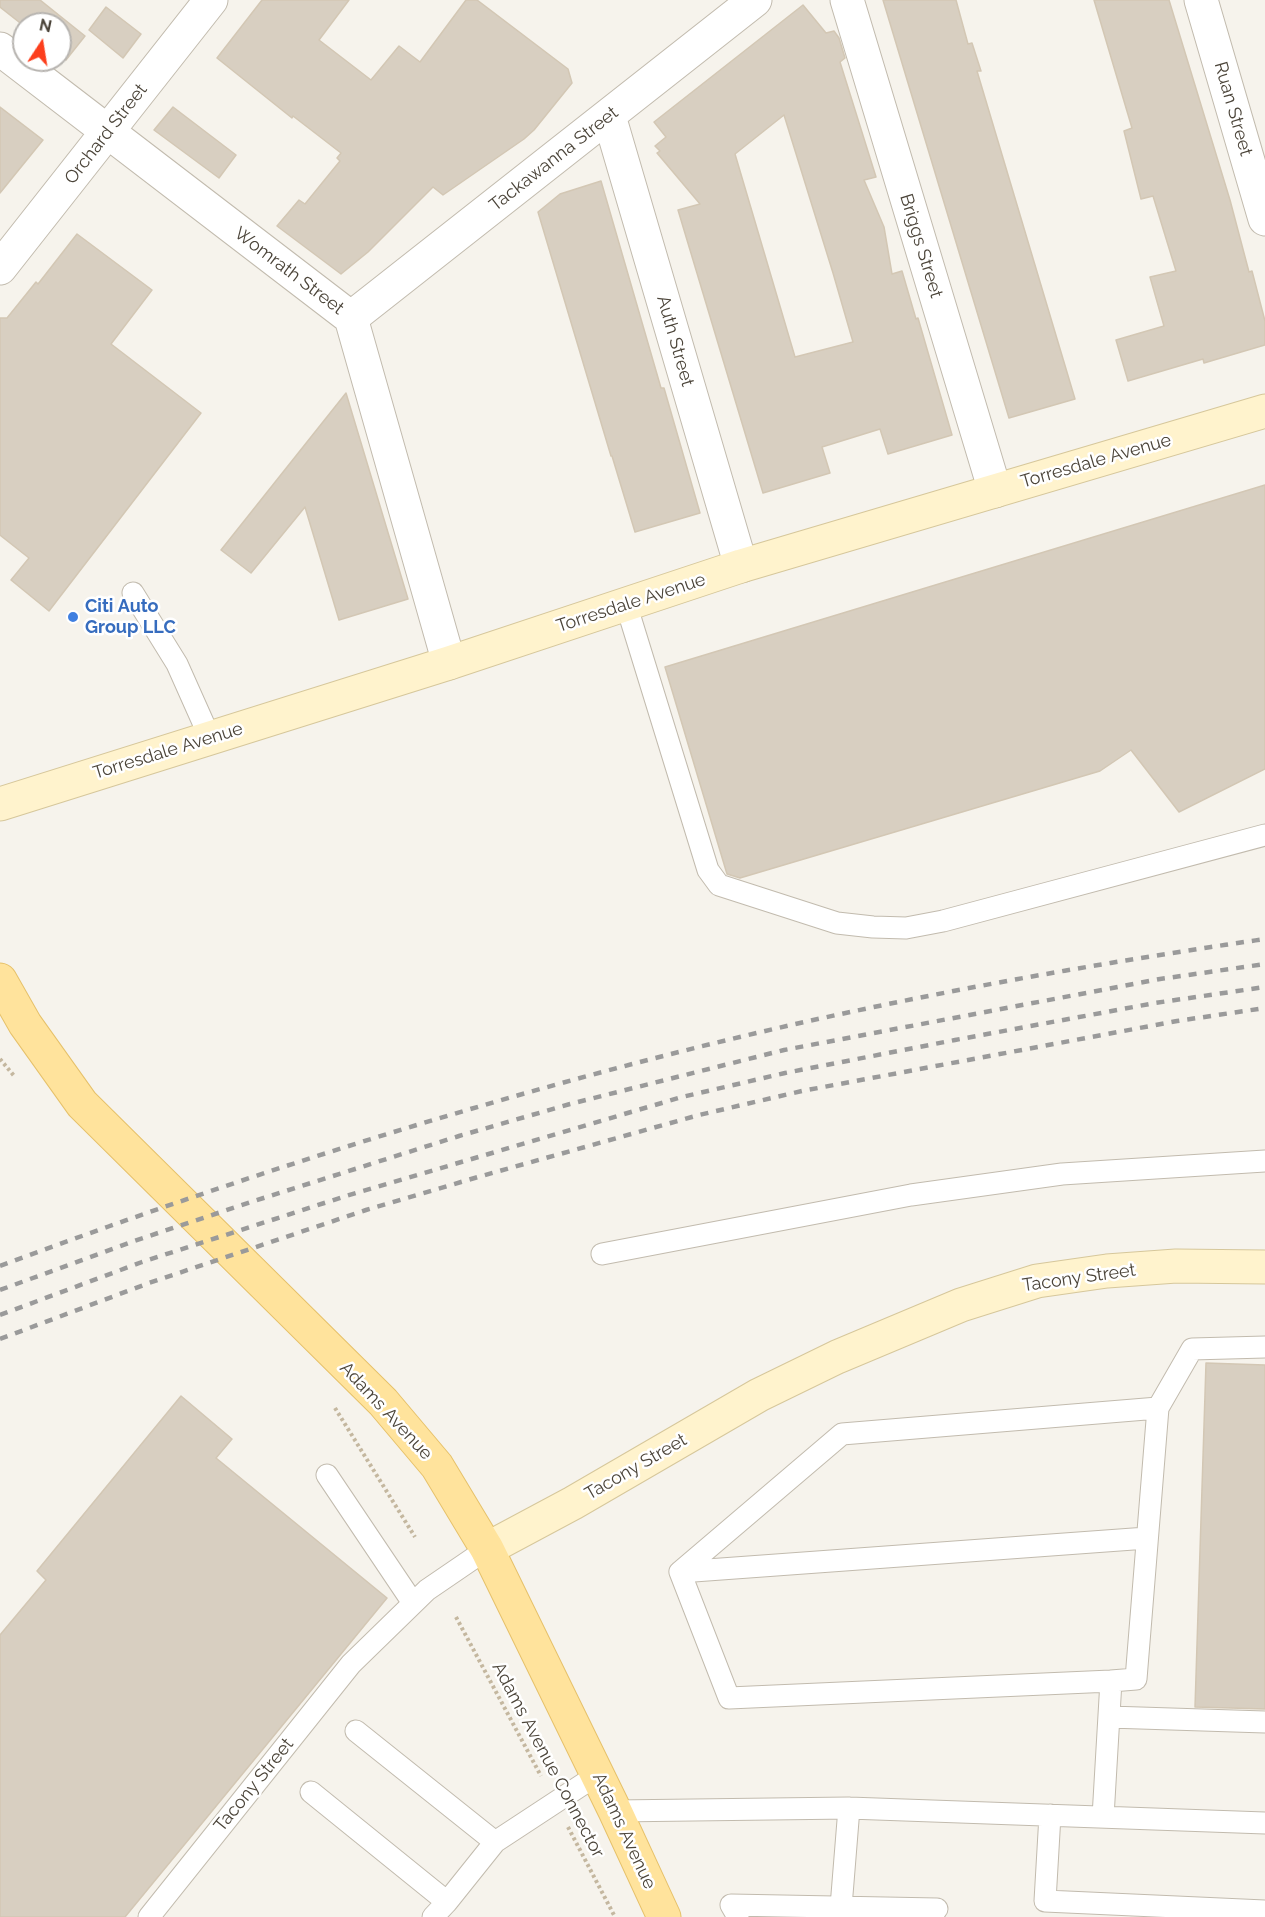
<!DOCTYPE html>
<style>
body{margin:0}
#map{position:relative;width:1265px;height:1917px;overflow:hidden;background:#f6f3ec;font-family:Raleway,sans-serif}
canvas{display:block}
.north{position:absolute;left:12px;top:12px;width:60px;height:60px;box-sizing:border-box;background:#fff;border:2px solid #b7b4b0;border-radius:50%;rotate:12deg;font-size:16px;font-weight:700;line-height:24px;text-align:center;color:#4b4439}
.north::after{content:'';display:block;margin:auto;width:21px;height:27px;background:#fc3f1d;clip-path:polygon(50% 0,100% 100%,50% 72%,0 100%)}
</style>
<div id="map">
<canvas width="1265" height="1917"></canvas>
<div class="north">N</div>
</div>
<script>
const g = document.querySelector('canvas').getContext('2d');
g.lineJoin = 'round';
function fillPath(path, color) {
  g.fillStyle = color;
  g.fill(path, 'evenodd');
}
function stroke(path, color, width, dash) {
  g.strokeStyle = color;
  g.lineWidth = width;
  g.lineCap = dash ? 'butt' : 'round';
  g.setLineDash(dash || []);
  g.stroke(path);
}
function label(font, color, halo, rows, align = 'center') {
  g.font = font + ' Raleway,sans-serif';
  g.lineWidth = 5;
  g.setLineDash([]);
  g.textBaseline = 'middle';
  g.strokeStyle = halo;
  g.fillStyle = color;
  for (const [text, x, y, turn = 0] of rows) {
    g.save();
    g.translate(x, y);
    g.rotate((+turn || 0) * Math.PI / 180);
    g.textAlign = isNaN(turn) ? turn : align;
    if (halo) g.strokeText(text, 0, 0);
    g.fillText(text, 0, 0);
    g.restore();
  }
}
const building = new Path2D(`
 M0 0H40L85 36 66 60 60 56V24H24V26L0 7Z
 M262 0H349L319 40 371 80 399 46 420 62 466 0H477L568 69 572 83 534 130 524 139 443 195 433 187 368 252 341 274 277 226 299 200 305 204 340 161 337 158 341 153 293 116 292 118 217 58Z
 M883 0H956L968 44 972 43 981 71H977L1075 399 1009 418Z
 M1094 0H1169L1230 200 1249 272 1252 271 1265 321V345L1204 363 1203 359 1128 381 1116 340 1164 326 1150 277 1176 271 1153 196 1141 199 1124 131 1132 128Z
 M803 5 826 33 834 31 839 38 845 58 840 62 876 177 864 180 884 227 892 274 902 271 916 319 918 318 952 435 888 454 880 429 822 447 830 473 763 493 678 210 700 204 657 153 660 151 655 146 666 137 654 122ZM784 115 833 273 853 342 795 357 735 154Z
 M106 7 141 34 123 58 89 30Z
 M0 107 43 140 0 193Z
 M173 107 236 155 219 178 154 130Z
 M601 181 661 388H664L700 513 635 532 612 456H611L538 212 560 194Z
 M77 234 152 290 111 344 201 413 49 611 11 580 29 558 0 535V318H7L36 282 38 284Z
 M346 393 408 599 339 620 305 507 251 573 221 550Z
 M1265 485V769L1179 812 1131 750 1100 771 740 878 727 874 665 667Z
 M1206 1363 1265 1365V1709L1195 1707Z
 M181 1396 232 1439 216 1458 387 1598 125 1917H0V1635L46 1580 37 1571Z`);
fillPath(building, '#d8cfc1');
stroke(building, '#d3c7b4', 1.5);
const service = new Path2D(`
 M133 593 177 664 210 738
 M626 604 708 870 719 885 837 923 873 927 906 928 943 921 1265 835
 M602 1254 911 1195 1062 1174 1265 1161
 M1158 1408 1192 1349 1265 1347
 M327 1475 413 1603
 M680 1572 1147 1538
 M1109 1717 1265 1722
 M356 1731 495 1842
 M311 1792 447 1902 433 1917
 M615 1811 849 1808 1265 1823
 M1050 1815 1045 1901 1265 1911
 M1103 1817 1111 1681 1136 1679 1158 1408 842 1434 680 1572 729 1698 1111 1681
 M447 1902 495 1842 597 1775
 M841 1907 849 1808
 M149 1917 351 1664 427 1590 487 1549
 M738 1917 731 1905 937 1909`);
const minor = new Path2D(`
 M847 0 995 491
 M1201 0 1265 219
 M0 49 351 318 449 663
 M609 116 741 566
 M0 268 211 0
 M351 318 755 0`);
const secondary = new Path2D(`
 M0 804 449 663 741 566 1265 411
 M487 1549 573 1503 759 1395 837 1357 961 1305 1037 1281 1107 1271 1176 1266 1265 1267`);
const primary = new Path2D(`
 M0 980 25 1024 82 1104 383 1402 437 1466 487 1549 615 1811 664 1917`);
stroke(service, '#c2bbae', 23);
stroke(minor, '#c2bbae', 35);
stroke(secondary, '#d6c79b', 35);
stroke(primary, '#e6c16a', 35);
stroke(new Path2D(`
 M0 1059 15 1077
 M335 1408 415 1537
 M456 1617 541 1776
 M568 1827 615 1917`), '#c4b79f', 4, [3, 3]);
stroke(service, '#fff', 21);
stroke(minor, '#fff', 33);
stroke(secondary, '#fff3cd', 33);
stroke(primary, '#ffe39c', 33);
stroke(new Path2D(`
 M0 1266C220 1184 444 1112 671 1054 866 1004 1065 968 1265 939
 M0 1290 134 1241 251 1202 459 1136 570 1104 784 1050 1160 979 1265 964
 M0 1315 142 1262 346 1196 682 1097 785 1073 955 1040 1155 1003 1265 987
 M0 1339 149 1283 366 1210 478 1177 699 1115 802 1091 1177 1021 1265 1008`), '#9a9a9a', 4.5, [8, 8]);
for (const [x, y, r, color] of [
 [73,617,6,"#3f7fe0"]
]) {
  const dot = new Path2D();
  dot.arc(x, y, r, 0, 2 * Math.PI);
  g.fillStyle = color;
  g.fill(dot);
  stroke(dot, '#fff', 2);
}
label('18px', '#4b4439', '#fff', [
 ["Ruan Street",1233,109,74],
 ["Orchard Street",106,134,-52],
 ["Tackawanna Street",554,159,-38],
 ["Briggs Street",921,246,73],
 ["Womrath Street",289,271,37],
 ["Auth Street",675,341,74],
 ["Torresdale Avenue",1096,461,-16],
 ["Torresdale Avenue",631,603,-18],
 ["Torresdale Avenue",168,751,-17],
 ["Tacony Street",1079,1278,-8],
 ["Adams Avenue",386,1411,47],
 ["Tacony Street",636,1467,-30],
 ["Adams Avenue Connector",548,1760,62],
 ["Tacony Street",254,1785,-51],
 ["Adams Avenue",624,1831,65]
]);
label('bold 18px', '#366cbe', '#fff', [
 ["Citi Auto",85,607],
 ["Group LLC",85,628]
], 'left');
</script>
